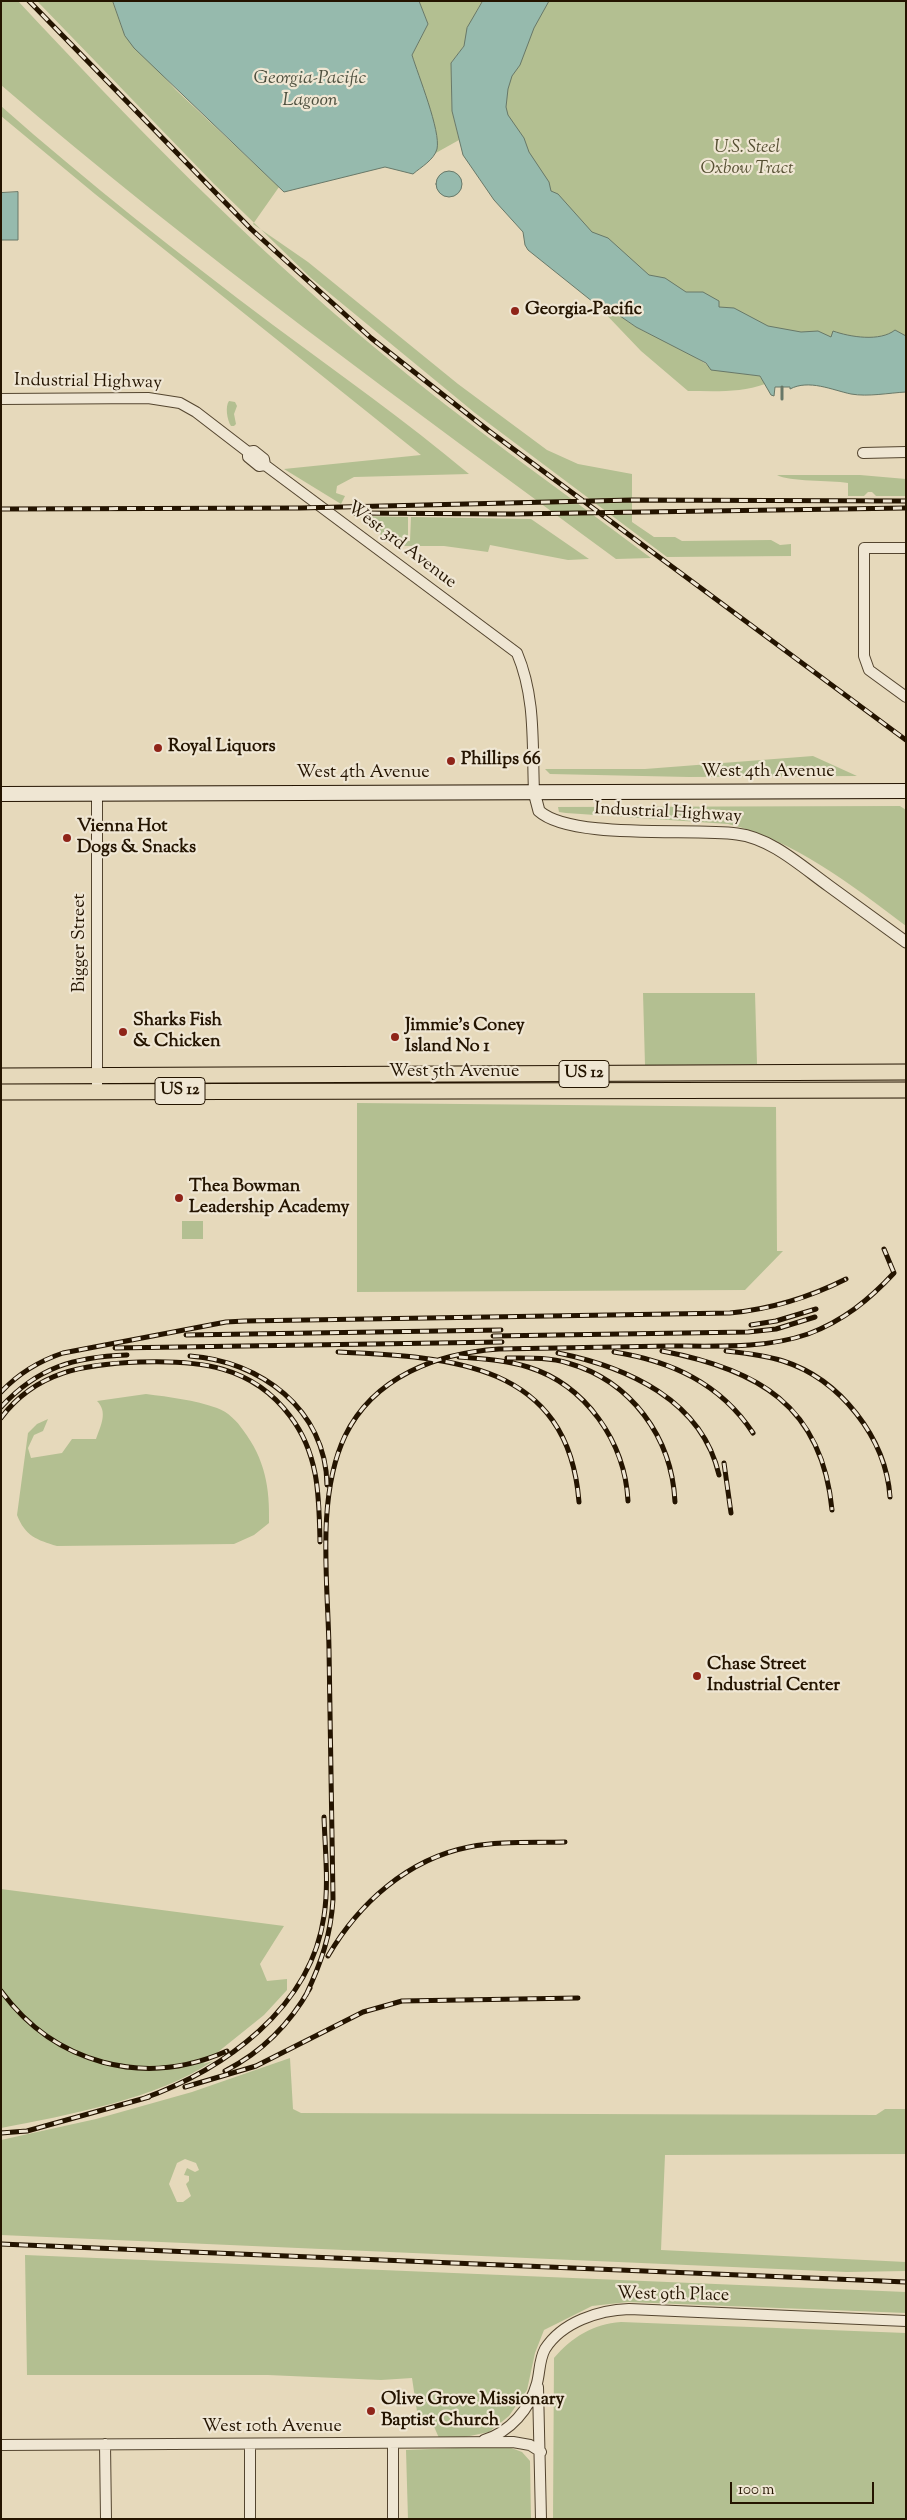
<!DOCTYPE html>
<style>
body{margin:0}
#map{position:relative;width:907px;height:2520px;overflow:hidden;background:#e6d9bb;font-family:"Sorts Mill Goudy",serif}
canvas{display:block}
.frame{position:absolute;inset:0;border:2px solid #241400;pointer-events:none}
.scale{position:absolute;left:730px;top:2482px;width:144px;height:22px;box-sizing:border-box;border:2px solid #241400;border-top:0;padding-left:6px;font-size:15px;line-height:18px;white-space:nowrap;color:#241400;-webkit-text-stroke:4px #efe6d3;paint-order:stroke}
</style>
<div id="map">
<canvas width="907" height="2520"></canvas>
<div class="frame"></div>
<div class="scale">100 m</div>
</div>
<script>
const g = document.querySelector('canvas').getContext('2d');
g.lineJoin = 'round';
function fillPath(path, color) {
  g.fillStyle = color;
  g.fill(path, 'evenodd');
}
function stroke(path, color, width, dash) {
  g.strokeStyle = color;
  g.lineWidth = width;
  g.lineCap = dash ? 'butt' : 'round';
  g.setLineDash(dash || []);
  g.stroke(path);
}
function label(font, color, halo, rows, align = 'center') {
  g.font = font + ' "Sorts Mill Goudy",serif';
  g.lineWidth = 4.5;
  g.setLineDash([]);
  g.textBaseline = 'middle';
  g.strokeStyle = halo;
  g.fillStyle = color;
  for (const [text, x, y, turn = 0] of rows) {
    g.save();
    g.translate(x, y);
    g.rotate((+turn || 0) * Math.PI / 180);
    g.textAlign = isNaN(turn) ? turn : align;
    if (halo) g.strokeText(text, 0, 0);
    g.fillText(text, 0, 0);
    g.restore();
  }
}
fillPath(new Path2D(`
 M1 1H18C131 122 246 241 374 347 463 422 558 488 651 558L616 559C408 405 197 254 1 85Z
 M37 1H113L125 35 176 90 279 187 253 224 308 262 458 384 547 450 578 464 632 474V522L654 537H675L682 541 771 540 780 545 791 544V556L667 557 475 413 311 278 214 184Z
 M419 1H483L478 9 464 46 451 63 452 111 459 140 434 154 437 138 412 55 428 24Z
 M528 1H906V341L794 343 664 297 549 206 492 102Z
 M1 106C88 183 180 255 273 325 339 374 406 421 469 474L354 477 337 486 336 493 345 496 341 504 284 469 421 455 95 194 1 116Z
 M598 306 607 307 636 327 690 354 714 369 760 376 765 384C741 393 714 391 688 391L641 351Z
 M229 401 235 402 237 406 234 414 236 424 234 426H231C227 420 225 406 229 401Z
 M777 475H860L906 479V496H876L872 492H868L864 496H848V483C830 480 789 482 777 475Z
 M358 516 408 517V541H410L411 517 531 519 589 559 568 560 490 545 488 552 444 546H399L382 540 380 533Z
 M813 756 857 776 689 777 550 774 545 769H645Z
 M900 806 906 810V926C852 885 794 840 728 824L566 813 559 812 558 807Z
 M643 993H755L757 1064 645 1065Z
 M357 1103 776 1107 777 1251H783L745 1290 357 1292Z
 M182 1221H203V1239H182Z
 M146 1394C170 1397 194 1400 217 1408 228 1412 237 1421 243 1430 265 1459 270 1488 269 1523L254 1535 234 1544 57 1546C37 1540 25 1536 17 1515L28 1433 37 1424 48 1419 43 1431 34 1435 28 1448 31 1458 62 1453 72 1439H96C101 1425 108 1412 97 1401Z
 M1 1889 284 1926 260 1964 267 1981 287 1979V1990L264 2015 203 2064 213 2061C157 2099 68 2115 1 2128Z
 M290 2058 293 2109 301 2113 876 2115 885 2109H906V2154L665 2155 661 2250 906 2262V2271L847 2272 1 2235V2140L96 2119 192 2092ZM185 2159 196 2163 199 2170 195 2172 187 2168 184 2175 189 2176V2181L186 2184 191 2196 183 2202H177L169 2184 177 2163Z
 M25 2255 906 2292V2313L628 2302 592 2306 544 2330 535 2353 527 2390 509 2416 489 2432 465 2437 439 2438 432 2422 418 2418 412 2378 381 2380 268 2375H27Z
 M621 2322 906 2333V2519H553L554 2358C572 2337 593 2324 621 2322Z
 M506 2446 522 2452 530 2461 531 2519H408L406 2450Z`), '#b3bf91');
const water = new Path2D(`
 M113 1H419L428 24 412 55C418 75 441 131 437 149 434 160 421 167 413 174L385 167 284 192 134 48 125 36Z
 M483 1H549L534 28 520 65 512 76 508 89 506 107 508 115 524 138 529 152 549 182 551 191 558 194 592 232 608 238 649 275 665 278 686 292H703L719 301V307L734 308 768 326 801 332 818 331 831 337 833 331C850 337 880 342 895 330L906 336V392C888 393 868 397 851 394 832 390 809 379 790 389V387H775L774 396 771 395 760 376 711 370 706 363 636 327 607 307 598 306 528 250 525 245 523 232 494 200 463 155 452 111 451 63 464 46 467 28Z
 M436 184a13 13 0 1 1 26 0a13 13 0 1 1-26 0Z
 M18 192V240H1V193Z`);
fillPath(water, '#96baad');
stroke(water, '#687868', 1);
stroke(new Path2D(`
 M782 399V387`), '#687868', 3);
const minor = new Path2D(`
 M1 399 148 398 180 403 196 412 248 452 254 451 264 459 265 465
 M248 452V457L259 466 265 465
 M863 453 906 452
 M265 465 517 653C536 698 532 744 534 792
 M906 548H864V656L869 670 906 697
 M97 1092V794
 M538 2387 541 2519
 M484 2440C510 2432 530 2409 537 2383 540 2372 539 2360 545 2349 562 2322 599 2310 629 2309L906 2321
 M105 2444 106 2519
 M393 2444V2519
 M1 2445 513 2442 530 2445 541 2452
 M250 2445V2519`);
const tertiary = new Path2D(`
 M534 792 539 811C571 840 691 828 737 834 771 838 801 866 829 886 854 904 880 923 906 942`);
const secondary = new Path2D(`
 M1 794 906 791`);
const primary = new Path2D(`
 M1 1076 906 1072
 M1 1092 906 1090`);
stroke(minor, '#54452f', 12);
stroke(tertiary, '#54452f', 13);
stroke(secondary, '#241400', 16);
stroke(primary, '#241400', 17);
stroke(minor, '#efe6d3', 10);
stroke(tertiary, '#efe6d3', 11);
stroke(secondary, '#efe6d3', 14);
stroke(primary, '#e6d9bb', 15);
const rail = new Path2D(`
 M29 1 251 229 371 338 489 431 906 740
 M1 509 300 508 632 500 906 501
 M353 513 513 514 906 508
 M751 1325 776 1321 816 1309
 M186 1335 501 1330
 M493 1336 748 1332 776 1329 815 1317
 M115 1348 502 1342
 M662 1351C757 1369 822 1405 832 1510
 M726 1351C745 1353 764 1355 783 1361 840 1379 886 1438 890 1497
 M338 1352C450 1357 568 1362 579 1502
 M614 1352C671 1361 720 1383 753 1433
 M558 1353C627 1367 702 1400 719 1475
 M190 1356C260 1361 326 1409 327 1485
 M459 1357C482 1359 506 1360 528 1367 586 1385 625 1442 628 1501
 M507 1358C527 1358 549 1357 568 1363 631 1381 672 1437 675 1502
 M1 1392C19 1373 39 1361 63 1353L226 1322 245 1321 730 1313C772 1309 808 1298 846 1279
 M1 1407C38 1367 74 1357 127 1355
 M1 1418C36 1371 85 1364 140 1362 198 1360 252 1365 290 1416 319 1454 319 1496 320 1542
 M724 1463 731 1513
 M328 1956C359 1903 408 1859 469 1847 500 1841 533 1843 565 1842
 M1 1991C55 2064 144 2088 227 2051
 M306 1995C321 1963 331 1935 333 1899 332 1816 330 1733 329 1649 328 1583 316 1497 345 1436 374 1376 438 1353 499 1349 556 1348 613 1347 669 1346 715 1346 765 1349 808 1334 843 1321 869 1300 894 1273L884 1249
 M225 2071C262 2052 290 2024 310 1988
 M185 2087 256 2066 363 2012 402 2001 578 1998
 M142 2099C224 2070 311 2008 324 1916 329 1884 325 1849 324 1817
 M1 2133 27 2131 149 2097
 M1 2244 906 2282`);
stroke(rail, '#241400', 5);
stroke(rail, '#efe6d3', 3, [9]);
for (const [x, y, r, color] of [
 [515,311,5,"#8f2418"],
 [158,748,5,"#8f2418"],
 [451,761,5,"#8f2418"],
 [67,838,5,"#8f2418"],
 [123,1032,5,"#8f2418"],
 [395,1037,5,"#8f2418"],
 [179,1198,5,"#8f2418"],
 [697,1676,5,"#8f2418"],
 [371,2411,5,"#8f2418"]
]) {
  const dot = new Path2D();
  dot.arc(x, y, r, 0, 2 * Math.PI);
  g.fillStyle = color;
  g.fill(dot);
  stroke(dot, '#efe6d3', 2);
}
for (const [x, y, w] of [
 [584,1074,50],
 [180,1091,50]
]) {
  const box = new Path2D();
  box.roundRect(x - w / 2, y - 13.5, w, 27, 4);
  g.fillStyle = '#efe6d3';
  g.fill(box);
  stroke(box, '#241400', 1);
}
label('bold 16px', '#241400', null, [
 ["US 12",584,1074],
 ["US 12",180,1091]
]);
label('italic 18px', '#565033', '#efe6d3', [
 ["U.S. Steel",747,149],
 ["Oxbow Tract",747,170]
]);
label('bold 18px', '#241400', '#efe6d3', [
 ["Georgia-Pacific",525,311],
 ["Royal Liquors",168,748],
 ["Phillips 66",461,761],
 ["Vienna Hot",77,828],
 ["Dogs & Snacks",77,849],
 ["Sharks Fish",133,1022],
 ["& Chicken",133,1043],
 ["Jimmie's Coney",405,1027],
 ["Island No 1",405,1048],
 ["Thea Bowman",189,1188],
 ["Leadership Academy",189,1209],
 ["Chase Street",707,1666],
 ["Industrial Center",707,1687],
 ["Olive Grove Missionary",381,2401],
 ["Baptist Church",381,2422]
], 'left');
label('18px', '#241400', '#efe6d3', [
 ["Industrial Highway",88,383,1],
 ["West 3rd Avenue",401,546,37],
 ["West 4th Avenue",768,773],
 ["West 4th Avenue",363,774],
 ["Industrial Highway",668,814,3],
 ["Bigger Street",81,943,-90],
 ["West 5th Avenue",454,1073],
 ["West 9th Place",673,2296,1],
 ["West 10th Avenue",272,2428]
]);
label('italic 19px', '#4c4e3d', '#efe6d3', [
 ["Georgia-Pacific",310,80],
 ["Lagoon",310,102]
]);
</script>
